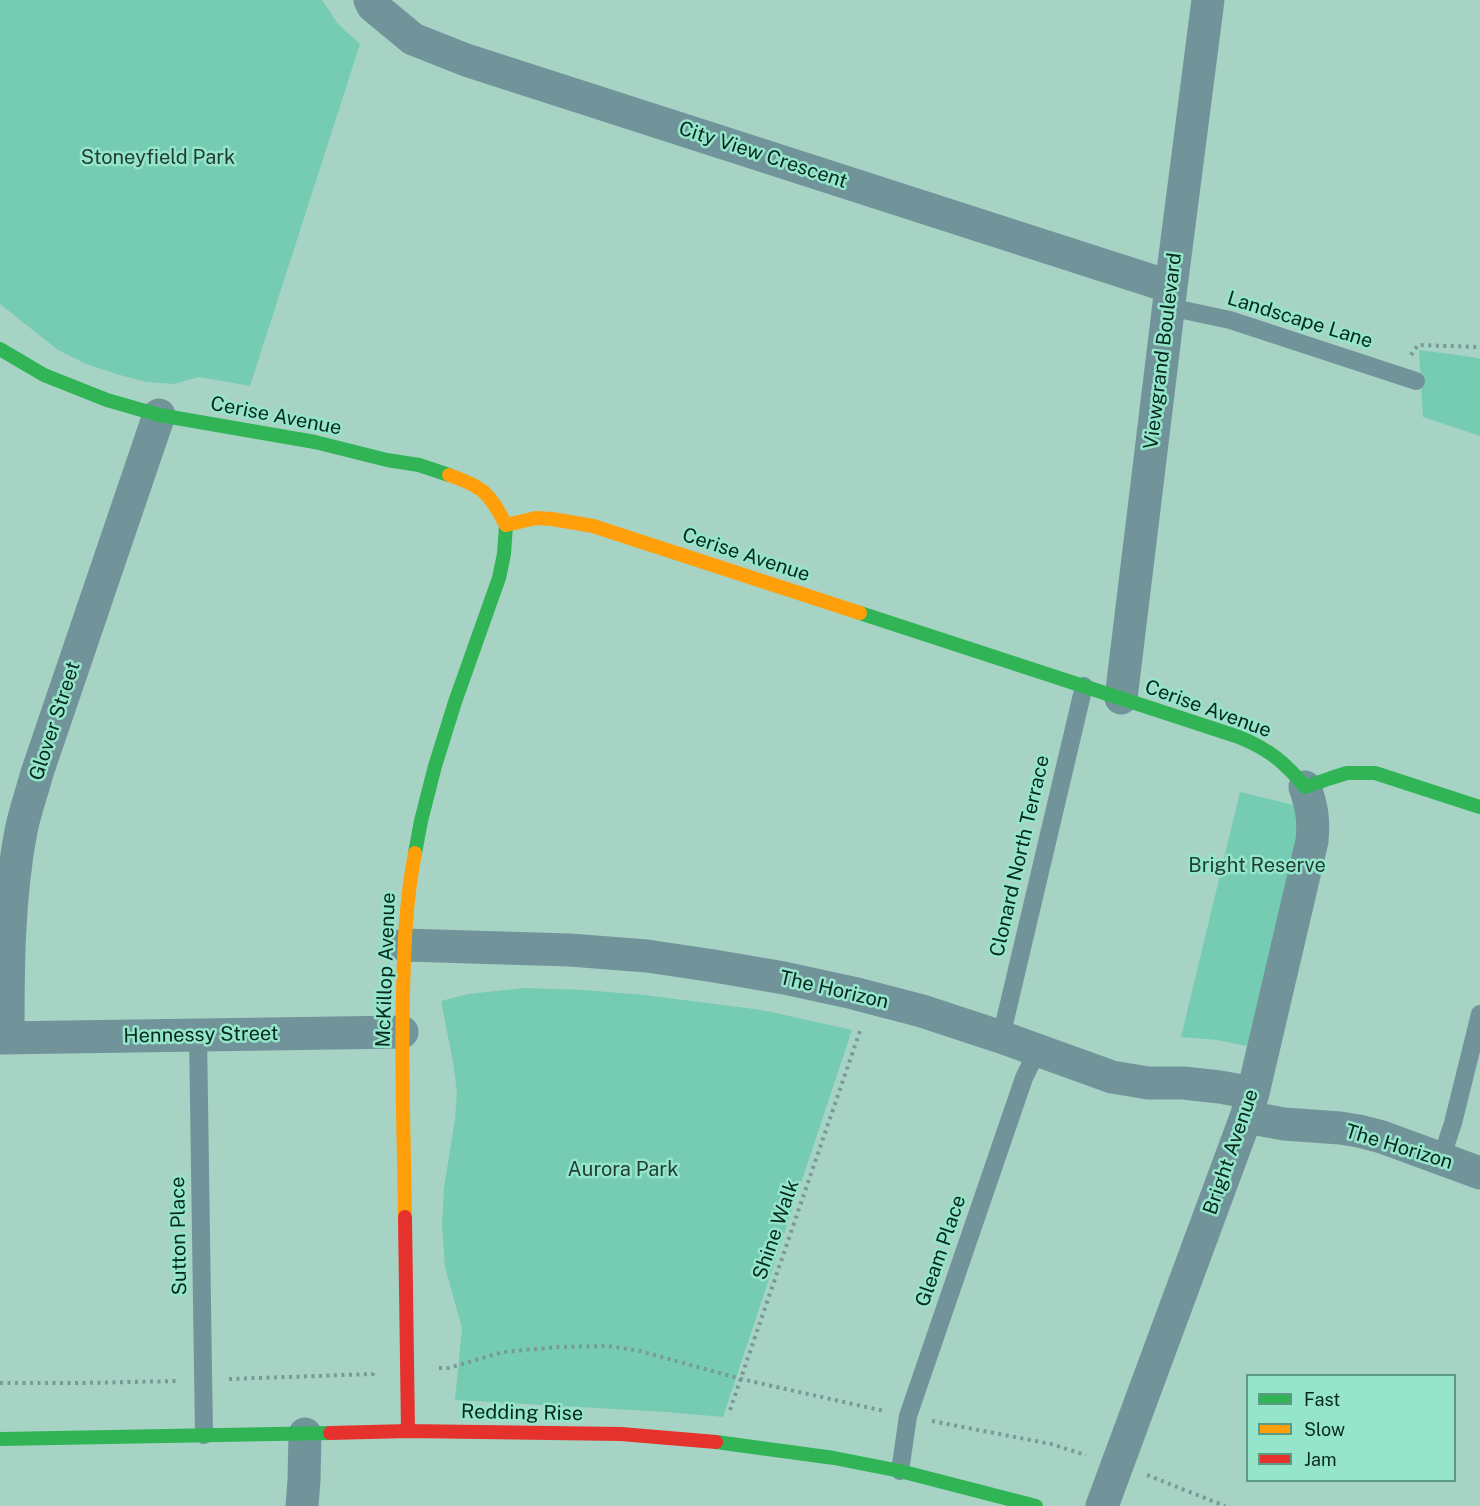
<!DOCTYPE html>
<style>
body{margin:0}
#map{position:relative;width:1480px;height:1506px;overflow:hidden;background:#a7d3c5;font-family:"Public Sans",sans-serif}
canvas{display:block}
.legend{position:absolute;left:1246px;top:1374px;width:210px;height:108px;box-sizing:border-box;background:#95e5cb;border:2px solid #5c9a86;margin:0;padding:8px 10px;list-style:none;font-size:18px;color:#06291f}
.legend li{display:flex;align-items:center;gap:12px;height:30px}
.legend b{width:30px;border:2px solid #5c9a86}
</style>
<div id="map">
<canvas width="1480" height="1506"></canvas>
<ul class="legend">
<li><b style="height:8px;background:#30b455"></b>Fast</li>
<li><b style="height:8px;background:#ff9f0a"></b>Slow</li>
<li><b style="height:8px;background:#e5322d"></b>Jam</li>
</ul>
</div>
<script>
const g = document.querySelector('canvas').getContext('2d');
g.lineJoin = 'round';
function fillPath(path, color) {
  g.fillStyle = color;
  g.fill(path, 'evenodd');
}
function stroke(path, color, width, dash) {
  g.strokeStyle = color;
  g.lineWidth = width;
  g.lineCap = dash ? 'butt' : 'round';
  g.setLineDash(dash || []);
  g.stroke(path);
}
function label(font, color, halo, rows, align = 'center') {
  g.font = font + ' "Public Sans",sans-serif';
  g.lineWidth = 5;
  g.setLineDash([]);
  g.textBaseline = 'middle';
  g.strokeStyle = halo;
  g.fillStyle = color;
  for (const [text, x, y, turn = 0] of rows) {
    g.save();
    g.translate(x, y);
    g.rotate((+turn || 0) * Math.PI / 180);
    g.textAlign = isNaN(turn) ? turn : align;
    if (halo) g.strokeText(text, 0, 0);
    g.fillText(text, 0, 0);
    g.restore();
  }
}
fillPath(new Path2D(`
 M0 0H322L338 24 360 44 250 386 199 377 174 384 146 382 120 375 86 364 58 350 0 304Z
 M1419 350 1472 357 1480 359V436L1423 417Z
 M1240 792 1294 805 1298 819V835L1247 1046 1217 1040 1181 1037Z
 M524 988 585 990 644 995 762 1010 852 1030 723 1417 666 1412 455 1400 462 1328 445 1267 442 1227 444 1188 455 1119 457 1092 453 1062 441 1001 468 994Z`), '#75ccb3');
stroke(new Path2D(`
 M1411 355 1418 345 1480 347
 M439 1368H448L503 1352 558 1347 608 1346 640 1351 741 1379 884 1411
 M229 1379 373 1374V1373
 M0 1383H84L179 1381
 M730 1410 861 1028
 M932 1421 1051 1444 1086 1455
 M1147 1475 1225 1506`), '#789997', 4, [3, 4.5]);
stroke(new Path2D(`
 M1169 307 1230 320 1416 381
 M198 1035 204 1435
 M1001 1037 1084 686
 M1441 1159 1453 1123 1480 1014
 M900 1471 908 1416 1024 1078 1037 1051`), '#71949a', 18);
stroke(new Path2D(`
 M370 0 373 6 413 39 466 60 1171 287
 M1121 698 1171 287 1208 0
 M404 945 570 950 647 956 714 966 784 978 853 993 922 1011 1001 1037 1112 1077 1148 1083H1183L1220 1087 1253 1093
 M0 1038 402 1032
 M8 1038C8 969 8 899 21 831 25 811 32 792 37 773L159 415
 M1246 1117 1284 1124 1340 1128 1359 1131 1382 1137 1480 1173
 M302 1506 304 1480 305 1434
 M1102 1506 1246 1117 1253 1093 1312 841C1314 819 1312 808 1305 787`), '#71949a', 33);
stroke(new Path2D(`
 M0 349 44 375 107 400 159 415 315 442 387 460 419 465 449 475
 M860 613 1239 737C1268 749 1285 762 1305 787L1331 778 1347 773H1375L1480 807
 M415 853 421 821 435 766 455 702 499 578 504 554 506 525
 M0 1439 330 1433
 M716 1442 834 1458 900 1471 1036 1506`), '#30b455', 14);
stroke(new Path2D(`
 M449 475C484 487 489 493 506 525L536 518 552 519 593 526 860 613
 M405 1217C404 1143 401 1068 403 994 404 946 406 899 415 853`), '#ff9f0a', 14);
stroke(new Path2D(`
 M405 1217 408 1431
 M330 1433 408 1431 621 1434 716 1442`), '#e5322d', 14);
label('20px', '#06291f', '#95e5cb', [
 ["City View Crescent",763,155,18],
 ["Landscape Lane",1300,320,17],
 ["Viewgrand Boulevard",1163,351,-83],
 ["Cerise Avenue",276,416,11],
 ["Cerise Avenue",746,555,18],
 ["Cerise Avenue",1208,709,20],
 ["Glover Street",55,721,-72],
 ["Clonard North Terrace",1020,856,-77],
 ["McKillop Avenue",386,970,-88],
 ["The Horizon",834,990,13],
 ["Hennessy Street",201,1035,-1],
 ["The Horizon",1399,1147,17],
 ["Bright Avenue",1231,1152,-71],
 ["Shine Walk",776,1230,-71],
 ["Sutton Place",179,1236,-91],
 ["Gleam Place",941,1251,-71],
 ["Redding Rise",522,1413,1]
]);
label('20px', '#203e34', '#95e5cb', [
 ["Stoneyfield Park",158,158],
 ["Bright Reserve",1257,866],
 ["Aurora Park",623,1170]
]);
</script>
